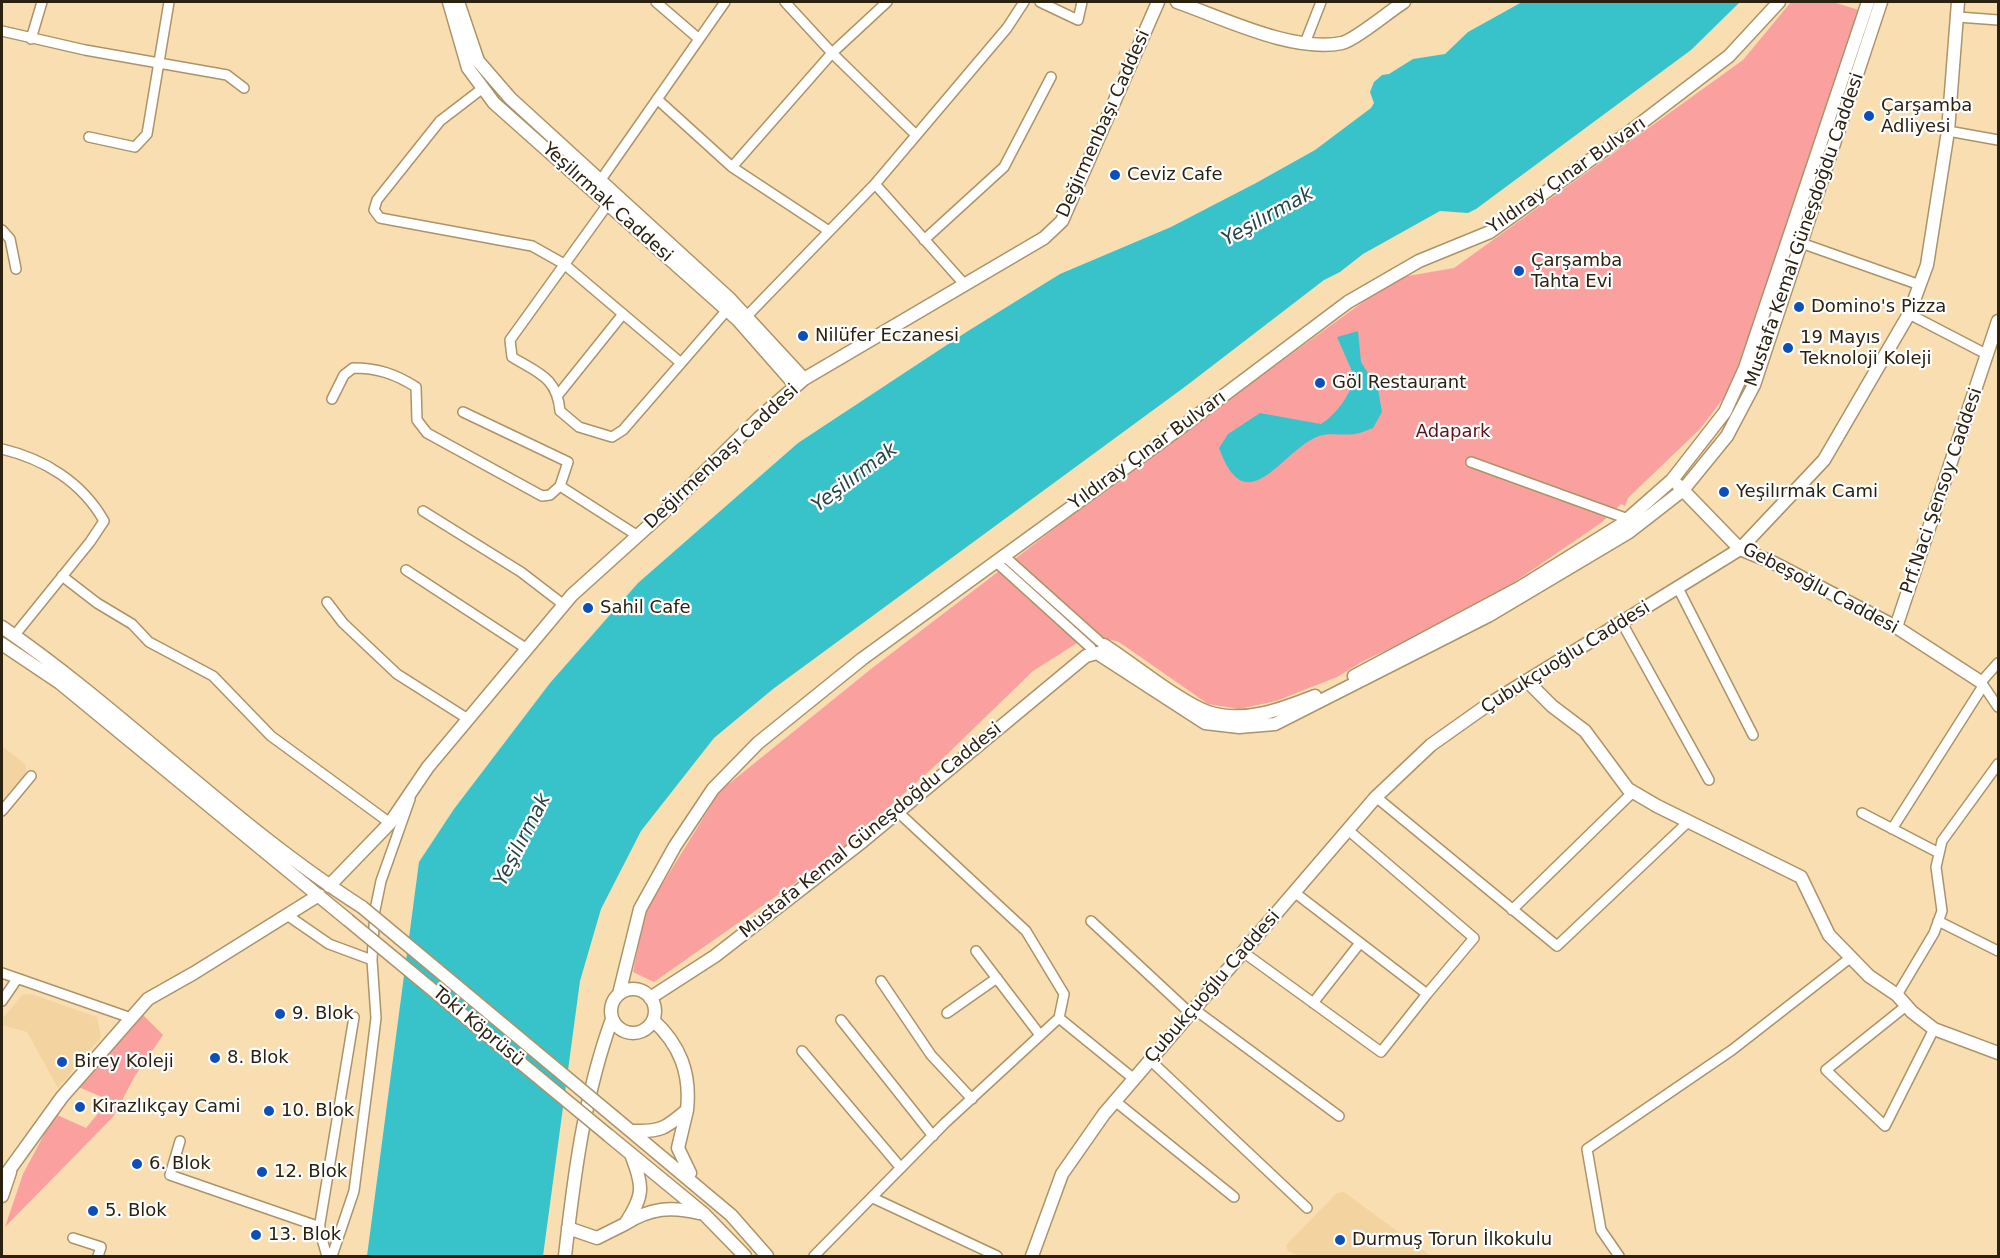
<!DOCTYPE html>
<meta charset="utf-8">
<style>
body{margin:0}
#map{position:relative;width:2000px;height:1258px;overflow:hidden;background:#f9deb1;font-family:"DejaVu Sans",sans-serif}
canvas{display:block}
.frame{position:absolute;inset:0;border:3px solid #2a210f;pointer-events:none}
</style>
<div id="map">
<canvas width="2000" height="1258"></canvas>
<div class="frame"></div>
</div>
<script>
const g = document.querySelector('canvas').getContext('2d');
g.lineJoin = 'round';
function fillPath(path, color) {
  g.fillStyle = color;
  g.fill(path, 'evenodd');
}
function stroke(path, color, width, dash) {
  g.strokeStyle = color;
  g.lineWidth = width;
  g.lineCap = dash ? 'butt' : 'round';
  g.setLineDash(dash || []);
  g.stroke(path);
}
function label(font, color, halo, rows, align = 'center') {
  g.font = font + ' "DejaVu Sans",sans-serif';
  g.lineWidth = 4.5;
  g.setLineDash([]);
  g.textBaseline = 'middle';
  g.strokeStyle = halo;
  g.fillStyle = color;
  for (const [text, x, y, turn = 0] of rows) {
    g.save();
    g.translate(x, y);
    g.rotate((+turn || 0) * Math.PI / 180);
    g.textAlign = isNaN(turn) ? turn : align;
    if (halo) g.strokeText(text, 0, 0);
    g.fillText(text, 0, 0);
    g.restore();
  }
}
fillPath(new Path2D(`
 M2 746 26 765V773L2 803Z
 M31 994 97 1017 101 1037 58 1088 27 1032 2 1025V1019L22 995Z
 M1344 1192 1431 1256H1300L1288 1251 1286 1245 1337 1193Z`), '#f3d4a0');
fillPath(new Path2D(`
 M1791 2H1833L1862 11 1729 391 1700 429 1628 498 1625 506 1621 504 1601 523 1469 613 1365 660 1337 677 1276 701 1239 709 1208 704 1119 642 1104 638H1085L1033 671 937 764 839 852 654 982 633 972 645 912 720 791 871 669 1118 480 1396 278 1454 268 1743 60Z
 M143 1015 163 1035 135 1076 113 1117 5 1227 23 1174 55 1114 86 1128 109 1100 76 1086Z`), '#faa1a0');
fillPath(new Path2D(`
 M1522 2H1740L1691 50 1476 209 1468 213 1440 211 1363 254 1340 272 1324 280 1186 386 773 689 714 738 641 831 601 909 580 981 543 1256H367L419 862 454 809 550 683 638 583 798 443 968 331 1060 274 1171 227 1256 183 1315 150 1371 108 1374 103 1370 92 1374 82 1382 75 1389 74 1413 59 1445 54 1468 32Z
 M1358 331 1361 362 1378 389 1382 412 1373 428C1367 430 1361 433 1355 434 1344 436 1329 432 1319 436 1281 450 1247 525 1219 448L1228 434 1260 413 1321 424C1338 413 1348 397 1355 378L1337 337Z`), '#38c3cb');
const street = new Path2D(`
 M656 2 699 39
 M785 2 832 53 916 135
 M1040 2 1078 20 1082 2
 M1958 17 1998 20
 M2 31 85 50 227 75 244 88
 M31 39 42 2
 M1305 43 1321 2
 M483 88 440 121 377 200 374 210 380 218 532 246 564 264 681 363
 M657 99 732 167 829 231
 M1948 131 1998 140
 M89 137 135 147 147 134 169 2
 M732 167 832 53 887 2
 M600 181 725 2
 M875 184 965 285
 M608 204 510 340 512 357C538 373 557 377 560 411L579 427 612 437 623 430 727 310
 M2 230 10 239 16 269
 M924 240 1004 167 1051 77
 M1801 243 1920 285
 M1909 314 1988 355
 M746 317 875 184 1007 28 1024 2
 M558 395 623 314
 M332 399 344 375 353 368C378 368 395 374 416 387L417 420 427 433 542 496 550 495 560 486
 M463 412 568 462 560 486 638 536
 M2 449C44 459 82 482 104 521L90 542 14 636
 M1471 462 1628 519
 M423 511 521 572 564 605
 M1003 555 1099 641
 M995 561 1091 648
 M406 570 527 649
 M62 576 97 603 132 624 149 642 213 676 271 736 390 823
 M1678 588 1753 735
 M327 602 343 623 397 674 468 719
 M1622 623 1709 780
 M1998 663 1981 682 1998 707
 M1376 797 1557 946 1689 821
 M2 811 31 776
 M1862 813 1939 853
 M1892 829 1983 686
 M1294 892 1427 994 1474 938 1348 830
 M1512 910 1633 792
 M287 915 329 944 372 960
 M1091 921 1190 1013
 M1938 921 1998 951
 M976 951 1040 1035
 M1243 952 1381 1052 1427 994
 M2 973 131 1018
 M881 981 931 1055 972 1099
 M1897 995 1934 933 1942 911 1936 867 1942 841 1998 764
 M2 1001 17 979
 M1313 1003 1360 943
 M1906 1006 1826 1070 1885 1126 1934 1029
 M1194 1009 1339 1116
 M947 1013 997 978
 M1059 1018 1134 1079
 M841 1020 933 1136
 M802 1051 901 1168
 M1150 1060 1307 1208
 M1115 1101 1234 1197
 M180 1141 170 1175 320 1227
 M873 1198 997 1256
 M73 1238 101 1247 98 1256
 M327 1256 319 1229 354 1017
 M332 1256 354 1191 370 1067 376 1018 372 960 375 910 381 881 410 799
 M814 1256 945 1123 1059 1018 1064 994 1026 931 899 813
 M1619 1256 1601 1230 1587 1149 1732 1050 1850 958`);
const secondary = new Path2D(`
 M449 2 468 68 494 103 738 320 796 386
 M458 2 478 61 510 98 730 299 804 379
 M1177 2C1223 18 1293 53 1342 43 1355 40 1391 10 1404 2
 M1678 485 1740 549 1774 563 1896 627 1981 682
 M2 627C127 713 233 825 362 907
 M1896 627 1998 321
 M2 644 60 683 348 920
 M1104 645C1131 662 1181 703 1208 712 1244 724 1282 709 1315 696
 M1354 676 1519 588 1622 524 1672 480 1725 412 1745 368 1868 2
 M1528 682 1552 706 1585 731 1628 789 1657 806 1801 877 1829 935 1869 976 1897 995 1912 1012 1934 1029 1998 1053
 M329 886 390 823 428 767 572 595 664 512 759 418 804 379 1044 238 1062 221 1158 2
 M611 1011a22 22 0 1 1 44 0a22 22 0 1 1-44 0Z
 M619 994 640 909 675 846 713 789 758 743 862 659 1183 426 1348 302 1419 261 1490 232 1632 130 1729 56 1779 2
 M650 998 715 956 863 841 1086 656 1097 653 1205 723 1239 727 1275 724 1488 616 1629 532 1683 490 1727 436 1754 385 1881 2
 M653 1020C680 1045 691 1073 687 1110
 M614 1117 731 1215 767 1256
 M633 1131C661 1132 666 1128 687 1110L678 1148 690 1173
 M608 1135 704 1214 745 1256
 M631 1154C643 1187 645 1194 625 1224 650 1208 671 1206 699 1213
 M2 1180 62 1097 148 999 194 973 319 895
 M2 1196 10 1172
 M568 1228 597 1238 625 1224
 M565 1256C574 1176 584 1096 612 1019
 M1032 1256 1062 1174 1104 1114 1376 797 1431 745 1486 706 1740 549 1824 460 1909 314 1927 265 1948 131 1958 2`);
stroke(street, '#ac9368', 12);
stroke(secondary, '#ac9368', 15);
stroke(street, '#fff', 9);
stroke(secondary, '#fff', 12);
const secondaryBridge = new Path2D(`
 M362 907 614 1117
 M348 920 608 1135`);
stroke(secondaryBridge, '#ac9368', 15, []);
stroke(secondaryBridge, '#fff', 12);
for (const [x, y, r, color] of [
 [1869,116,6,"#0c4fba"],
 [1115,175,6,"#0c4fba"],
 [1519,271,6,"#0c4fba"],
 [1799,307,6,"#0c4fba"],
 [803,336,6,"#0c4fba"],
 [1788,348,6,"#0c4fba"],
 [1320,383,6,"#0c4fba"],
 [1724,492,6,"#0c4fba"],
 [588,608,6,"#0c4fba"],
 [280,1014,6,"#0c4fba"],
 [215,1058,6,"#0c4fba"],
 [62,1062,6,"#0c4fba"],
 [80,1107,6,"#0c4fba"],
 [269,1111,6,"#0c4fba"],
 [137,1164,6,"#0c4fba"],
 [262,1172,6,"#0c4fba"],
 [93,1211,6,"#0c4fba"],
 [256,1235,6,"#0c4fba"],
 [1340,1240,6,"#0c4fba"]
]) {
  const dot = new Path2D();
  dot.arc(x, y, r, 0, 2 * Math.PI);
  g.fillStyle = color;
  g.fill(dot);
  stroke(dot, '#fff', 2);
}
label('18px', '#2a210f', '#fff', [
 ["Çarşamba",1881,106],
 ["Adliyesi",1881,127],
 ["Ceviz Cafe",1127,175],
 ["Çarşamba",1531,261],
 ["Tahta Evi",1531,282],
 ["Domino's Pizza",1811,307],
 ["Nilüfer Eczanesi",815,336],
 ["19 Mayıs",1800,338],
 ["Teknoloji Koleji",1800,359],
 ["Göl Restaurant",1332,383],
 ["Yeşilırmak Cami",1736,492],
 ["Sahil Cafe",600,608],
 ["9. Blok",292,1014],
 ["8. Blok",227,1058],
 ["Birey Koleji",74,1062],
 ["Kirazlıkçay Cami",92,1107],
 ["10. Blok",281,1111],
 ["6. Blok",149,1164],
 ["12. Blok",274,1172],
 ["5. Blok",105,1211],
 ["13. Blok",268,1235],
 ["Durmuş Torun İlkokulu",1352,1240]
], 'left');
label('18px', '#2a210f', '#fff', [
 ["Değirmenbaşı Caddesi",1104,124,-66],
 ["Yıldıray Çınar Bulvarı",1567,176,-35],
 ["Yeşilırmak Caddesi",607,203,42],
 ["Mustafa Kemal Güneşdoğdu Caddesi",1805,230,-71],
 ["Yıldıray Çınar Bulvarı",1148,451,-36],
 ["Değirmenbaşı Caddesi",722,457,-43],
 ["Prf.Naci Şensoy Caddesi",1942,491,-71],
 ["Gebeşoğlu Caddesi",1820,589,28],
 ["Çubukçuoğlu Caddesi",1566,658,-32],
 ["Mustafa Kemal Güneşdoğdu Caddesi",871,831,-39],
 ["Çubukçuoğlu Caddesi",1213,987,-49],
 ["Toki Köprüsü",478,1027,40]
]);
label('18px', '#5a1119', '#fff', [
 ["Adapark",1453,432]
]);
label('italic 20px', '#284546', '#fff', [
 ["Yeşilırmak",1268,217,-29],
 ["Yeşilırmak",855,478,-37],
 ["Yeşilırmak",523,840,-63]
]);
</script>
